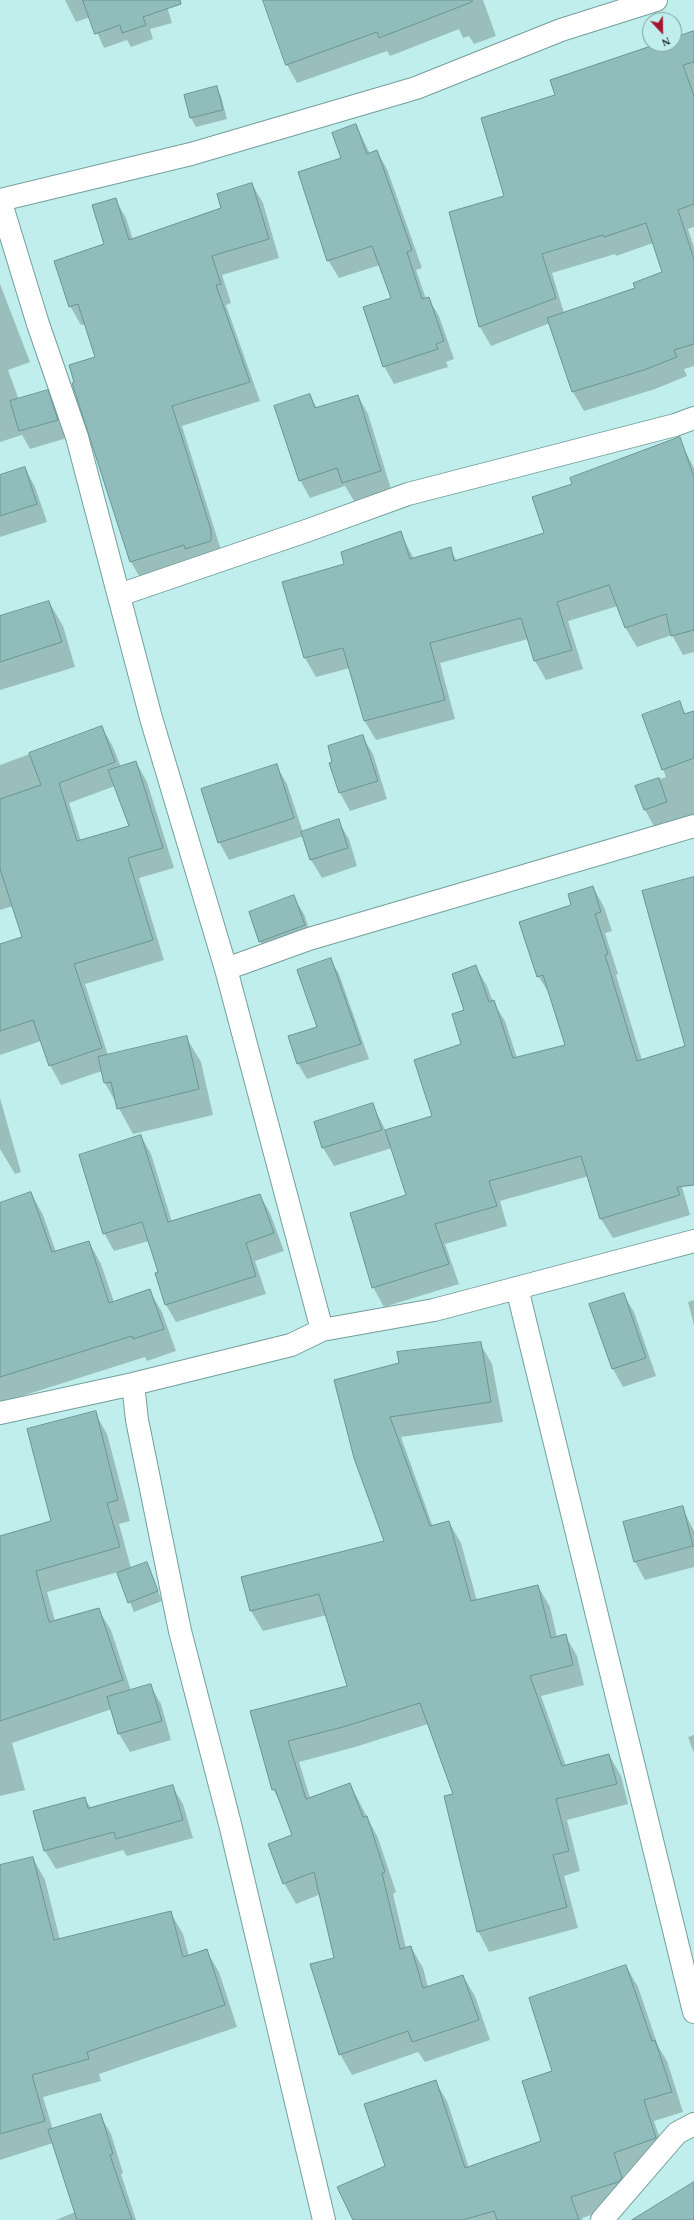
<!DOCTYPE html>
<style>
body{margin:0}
#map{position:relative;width:694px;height:2220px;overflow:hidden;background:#c0eeec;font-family:Georgia,serif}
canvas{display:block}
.north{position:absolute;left:642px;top:12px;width:40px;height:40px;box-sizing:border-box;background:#c0eeec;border:1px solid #7ea09f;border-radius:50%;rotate:158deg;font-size:11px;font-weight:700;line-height:16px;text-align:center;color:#1a2c2b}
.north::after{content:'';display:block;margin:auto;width:14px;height:18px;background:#a9122c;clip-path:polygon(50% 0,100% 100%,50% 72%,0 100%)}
</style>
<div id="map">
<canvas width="694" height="2220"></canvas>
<div class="north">N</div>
</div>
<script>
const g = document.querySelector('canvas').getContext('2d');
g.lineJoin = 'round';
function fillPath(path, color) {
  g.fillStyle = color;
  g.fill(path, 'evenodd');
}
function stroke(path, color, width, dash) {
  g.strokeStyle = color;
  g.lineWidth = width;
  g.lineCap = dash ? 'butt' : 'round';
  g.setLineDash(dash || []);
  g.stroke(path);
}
fillPath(new Path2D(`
 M65 0H165L172 23 150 29 153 39 131 47 127 40 104 48 90 17 76 22Z
 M265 0H483L496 36 474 44 469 36 463 38 459 29 390 56 387 51 297 83 287 65Z
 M694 32V227L688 229 694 247V366L684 369 687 376 655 389 584 411 573 392 550 323 491 346 480 327 451 212 505 197 557 96 660 44H674V39ZM653 243 663 273 636 289 564 313 552 273 615 254 616 256Z
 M216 87 221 96 227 119 196 127 191 118 185 95Z
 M356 125 370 154 377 151 387 169 422 268 416 270 426 299 428 298 439 316 454 359 446 362 448 367 394 384 384 366 392 299 380 265 339 278 328 260 343 158Z
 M252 184 263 203 279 258 222 275 231 303 226 305 260 401 182 426 221 550 142 581 131 562 73 384 97 357 86 324 81 325 70 306 105 245 115 199 126 218 133 240 222 208Z
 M0 284 30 362 8 370 19 400 47 391 57 409 67 438 30 449 22 435 0 442Z
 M309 395 317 408 358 396 368 414 391 489 354 501 345 486 310 498 300 480Z
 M679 439 694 468V652L683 655 672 635 637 647 625 627 618 606 568 621 583 669 546 680 535 661 528 639 440 663 455 719 376 740 364 720 350 668 316 677 305 658 284 582 345 565 400 532 414 559 450 549 457 561 545 534 573 485 571 478 665 442Z
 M25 468 35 487 47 522 0 537V476Z
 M49 602 63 626 75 667 0 690V617Z
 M679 702 686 714 694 712V816L656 830 645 810 637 787 666 777 643 716Z
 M102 727 113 747 121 767 136 762 147 782 174 868 139 878 164 960 85 984 108 1055 186 1037 201 1062 213 1115 133 1134 105 1083 102 1071 61 1085 50 1065 41 1041 0 1055V946L23 938 13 906 0 910V765ZM115 786 130 827 81 841 69 803Z
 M362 736 373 754 387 799 350 811 340 793Z
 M276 765 287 784 303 832 338 821 349 839 357 866 322 878 311 860 304 836 229 860 219 842Z
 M694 878V1144L671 1148 690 1215 613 1238 601 1219 589 1176 500 1201 507 1226 445 1244 459 1284 384 1307 373 1287 407 1196 392 1148 334 1166 323 1148 315 1123 372 1104 386 1131 433 1116 463 1045 465 1010 476 967 487 986 493 1002 505 1021 517 1058 566 1046 551 996 538 976 573 905 593 887 604 907 612 931 605 933 618 974 616 975 642 1060 686 1046Z
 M293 896 304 914 314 943 271 960 260 941Z
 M330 959 339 974 369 1059 307 1079 298 1064 289 1037 318 1028Z
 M0 1098 21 1172 15 1174 0 1149Z
 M141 1136 151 1154 172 1222 260 1195 270 1213 284 1251 255 1261 266 1294 176 1322 166 1305 159 1273 149 1241 114 1251 104 1233Z
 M31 1193 43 1215 56 1252 89 1242 101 1264 114 1302 149 1290 162 1312 176 1351 147 1361 145 1357 0 1403V1204Z
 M623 1294 634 1312 656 1376 623 1387 613 1369 591 1305Z
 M694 1300V1325L688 1302Z
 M480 1343 492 1364 503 1422 401 1437 433 1527 449 1522 461 1543 477 1601 538 1586 550 1607 557 1637 565 1635 577 1656 584 1685 541 1696 566 1766 609 1755 621 1776 628 1804 567 1820 580 1871 564 1876 578 1928 489 1952 478 1931 454 1794 428 1724 355 1747 299 1762 310 1798 350 1784 378 1838 396 1892 393 1894 406 1948 411 1947 423 1968 428 1987 463 1976 475 1996 490 2040 425 2062 418 2052 352 2075 340 2054 335 1959 321 1894 296 1904 284 1883 293 1836 281 1804 273 1789 251 1712 349 1686 327 1615 263 1631 251 1611 385 1542 336 1381Z
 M95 1413 107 1434 130 1521 119 1524 131 1568 147 1563 162 1601 134 1612 118 1572 47 1592 55 1621 98 1609 111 1630 131 1691 150 1685 161 1704 171 1740 130 1752 119 1734 112 1709 12 1743 25 1790 0 1796V1537L52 1522Z
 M682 1507 694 1531V1567L645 1580 635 1562Z
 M694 1735V1753L688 1737Z
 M172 1786 183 1804 193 1838 127 1856 123 1850 56 1869 45 1851 34 1812 84 1798 91 1808Z
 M33 1858 45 1880 60 1940 170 1912 183 1934 189 1956 206 1950 219 1972 237 2027 99 2074 101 2081 43 2097 53 2130 100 2115 111 2134 123 2173 121 2174 136 2220H56L75 2212 53 2143 0 2160V1866Z
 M626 1966 638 1987 658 2046 667 2061 683 2112 654 2121 667 2159 625 2174 633 2199 630 2202 582 2218 583 2220H354L435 2081 447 2101 469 2168 542 2142 554 2072Z`), '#0003');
const building = new Path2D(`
 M83 0H180L181 4 143 17 146 25 122 33 120 25 95 34Z
 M263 0H472V2L379 38 377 32 286 65Z
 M694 31V62L683 65 694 96V204L678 210 694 259V344L674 350 677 357 644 370 572 392 547 318 635 288 633 283 662 272 646 223 604 237 603 235 542 254 556 298 479 327 449 212 504 196 481 118 555 95 550 80 657 44H674V38Z
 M217 86 223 110 190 118 184 95Z
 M356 124 367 154 377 150 412 250 407 252 422 299 429 297 444 341 436 344 438 349 383 367 363 307 391 298 372 246 327 261 298 172 341 158 332 133Z
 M252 183 269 239 212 256 221 284 216 285 250 382 172 406 211 530V541L185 549 184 545 130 562 72 383 74 382 69 365 95 357 78 304 69 307 54 261 104 244 92 205 116 198 129 240 221 208 217 194Z
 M48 390 58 420 19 431 10 401Z
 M310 394 315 408 358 395 381 471 342 483 337 468 299 481 274 406Z
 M680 437 694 477V630L671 636 666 614 625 628 609 585 557 602 572 650 534 661 521 618 430 643 445 700 364 721 343 648 304 658 282 582 344 564 341 552 401 531 410 559 451 547 454 561 544 533 532 497 572 484 570 478Z
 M25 467 37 504 0 516V475Z
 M49 601 62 642 0 662V616Z
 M680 701 684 714 694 711V758L662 770 642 715Z
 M102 726 115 762 59 783 77 841 129 826 108 770 136 761 163 848 128 858 153 940 74 964 102 1048 49 1066 33 1020 0 1031V944L22 937 0 869V799L41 785 29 753Z
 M363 735 378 781 339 793 329 763 332 762 328 746Z
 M277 764 294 818 218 843 201 789Z
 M659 778 667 802 644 810 635 786Z
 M339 819 348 848 310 860 301 832Z
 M694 877V1185L677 1187 680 1195 600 1219 581 1156 489 1181 497 1206 435 1224 449 1264 372 1288 350 1213 406 1195 385 1130 432 1116 414 1060 461 1044 452 1014 464 1010 452 974 476 965 489 1002 494 1000 513 1058 565 1045 543 975 537 977 519 922 571 905 568 894 593 886 601 912 595 914 608 954 605 955 637 1061 685 1046 642 891Z
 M294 895 305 925 259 942 249 912Z
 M331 958 361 1044 297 1064 288 1036 317 1027 297 970Z
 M187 1036 199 1089 117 1109 111 1082 104 1083 98 1057Z
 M373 1103 382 1130 322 1148 314 1122Z
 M141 1135 168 1222 260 1194 274 1233 246 1243 256 1276 165 1305 155 1273 158 1272 142 1222 103 1234 79 1155Z
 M31 1192 52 1252 89 1241 109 1303 150 1289 164 1329 133 1339 132 1336 0 1377V1203Z
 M624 1293 646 1358 612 1369 589 1304Z
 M481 1342 491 1402 390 1417 430 1526 449 1521 471 1601 538 1585 551 1638 566 1634 573 1665 530 1676 562 1766 609 1754 617 1784 556 1799 569 1851 553 1855 567 1907 477 1932 444 1796 453 1794 420 1703 343 1727 288 1741 306 1799 350 1783 363 1817 367 1816 385 1872 382 1873 400 1949 411 1946 423 1988 463 1975 479 2020 412 2042 408 2031 339 2055 310 1964 334 1958 314 1872 283 1884 268 1844 292 1835 275 1789 272 1790 250 1711 347 1686 319 1594 250 1611 241 1577 384 1541 354 1458 334 1380 399 1363 397 1352Z
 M96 1411 118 1500 107 1503 120 1547 36 1571 49 1622 99 1608 123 1680 0 1721V1536L51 1521 27 1429Z
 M683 1506 693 1546 634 1562 623 1522Z
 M147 1562 158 1591 128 1603 117 1573Z
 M151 1684 162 1721 118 1734 107 1697Z
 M173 1785 183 1820 116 1839 114 1832 44 1851 33 1811 85 1797 88 1808Z
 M33 1857 54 1940 171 1911 183 1957 207 1949 225 2005 87 2052 89 2059 32 2075 45 2121 0 2134V1865Z
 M626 1965 652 2041 655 2040 672 2092 644 2100 656 2138 614 2153 622 2178 618 2182 571 2197 579 2220H497L494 2211 463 2220H353L337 2187 385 2166 364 2104 436 2080 465 2168 541 2141 522 2081 552 2071 529 1998Z
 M101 2114 113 2154 110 2155 132 2220H77L48 2130Z
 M694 2182V2220H632Z`);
fillPath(building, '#90bdbb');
stroke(building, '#699593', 1);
const minor = new Path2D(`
 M0 200 38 324 77 437 151 718 226 969 322 1330
 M0 200 191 154 416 88 561 30 656 0
 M119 595 306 531 408 494 675 425 694 418
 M226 969 309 939 694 826
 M517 1288 694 2012
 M133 1384 137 1420 180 1631 230 1824 324 2220
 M0 1413 133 1384 291 1345 322 1330 434 1310 694 1241
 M602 2220 677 2133 694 2124`);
stroke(minor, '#739f9d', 24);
stroke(minor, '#fff', 22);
</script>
